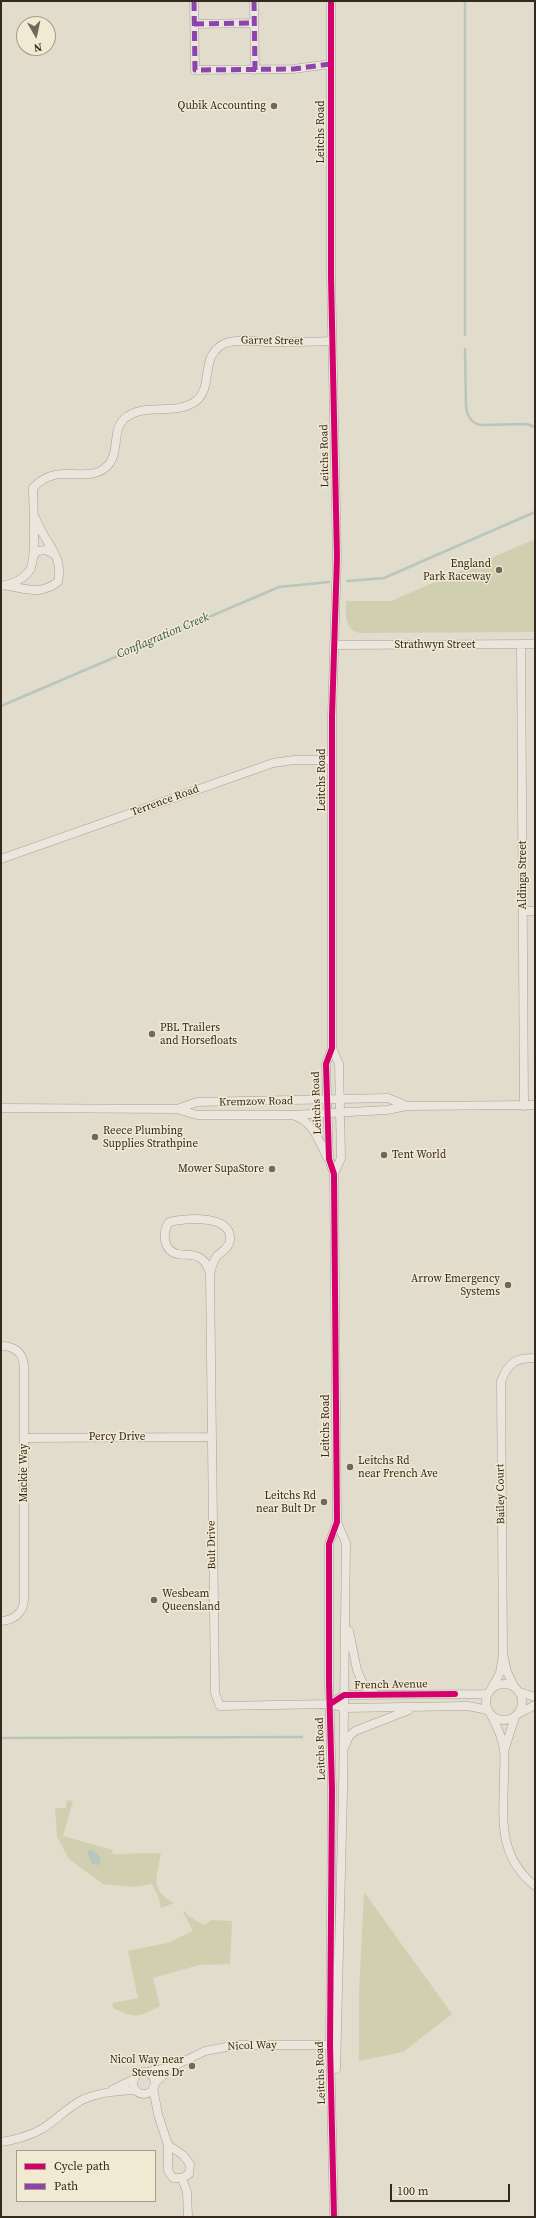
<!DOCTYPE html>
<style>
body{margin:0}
#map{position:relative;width:536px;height:2218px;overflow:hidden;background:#e2dccc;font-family:"Source Serif 4",serif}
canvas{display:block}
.frame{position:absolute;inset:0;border:2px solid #34291f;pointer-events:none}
.legend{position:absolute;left:16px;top:2150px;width:140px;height:52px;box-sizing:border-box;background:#f2e9d3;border:1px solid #a69c8b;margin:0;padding:5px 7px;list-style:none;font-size:12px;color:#34291f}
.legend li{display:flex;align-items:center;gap:8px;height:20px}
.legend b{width:20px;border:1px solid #a69c8b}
.north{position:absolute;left:16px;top:16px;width:40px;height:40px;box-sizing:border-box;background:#f2e9d3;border:1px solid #a69c8b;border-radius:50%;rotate:171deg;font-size:11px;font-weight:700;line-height:16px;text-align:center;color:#34291f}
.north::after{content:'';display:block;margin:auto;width:14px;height:18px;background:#71685c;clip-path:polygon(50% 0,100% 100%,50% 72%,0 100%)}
.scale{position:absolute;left:390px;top:2184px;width:120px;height:18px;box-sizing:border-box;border:2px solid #34291f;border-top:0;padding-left:5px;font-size:12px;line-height:14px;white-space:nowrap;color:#34291f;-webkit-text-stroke:3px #f2e9d3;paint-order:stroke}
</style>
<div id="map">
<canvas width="536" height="2218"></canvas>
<div class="frame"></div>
<ul class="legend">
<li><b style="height:5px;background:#d6006c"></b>Cycle path</li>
<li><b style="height:5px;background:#8e44ad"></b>Path</li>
</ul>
<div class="north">N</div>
<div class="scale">100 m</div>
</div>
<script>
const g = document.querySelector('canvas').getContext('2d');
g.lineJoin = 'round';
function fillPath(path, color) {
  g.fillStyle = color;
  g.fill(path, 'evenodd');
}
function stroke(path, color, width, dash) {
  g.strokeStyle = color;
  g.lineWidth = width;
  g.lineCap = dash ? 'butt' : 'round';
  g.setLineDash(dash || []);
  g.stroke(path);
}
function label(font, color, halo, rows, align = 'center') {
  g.font = font + ' "Source Serif 4",serif';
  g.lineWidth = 3;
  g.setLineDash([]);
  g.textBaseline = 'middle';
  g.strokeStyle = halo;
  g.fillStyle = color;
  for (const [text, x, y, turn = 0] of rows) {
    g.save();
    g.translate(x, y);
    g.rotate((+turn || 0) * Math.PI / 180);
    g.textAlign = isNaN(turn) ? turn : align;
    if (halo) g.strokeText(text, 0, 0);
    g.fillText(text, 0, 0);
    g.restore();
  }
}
fillPath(new Path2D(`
 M535 539V632L360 633C344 630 346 615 346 601H391Z
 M67 1800 73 1801 63 1836 113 1850 112 1854 161 1853C157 1877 149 1890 174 1903L161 1908 158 1896 152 1884 132 1887 103 1884 69 1859 57 1837 55 1808H66Z
 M364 1892 452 2014 403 2052 359 2061V1991Z
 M185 1911 187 1915 204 1925 211 1920 232 1921 230 1964 199 1965 153 1978 160 2006C137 2017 139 2019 114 2009L112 2003 138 1998 128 1951 167 1943 193 1931 183 1912Z`), '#d0d0b0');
fillPath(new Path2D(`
 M89 1850 94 1851 101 1858 99 1865 92 1864 87 1853Z`), '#b8c6bd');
stroke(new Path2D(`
 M465 1V335
 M465 349 466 406C467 416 472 424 482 425L527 424 535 427
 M347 581 384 578 535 512
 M1 706 279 587 329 582
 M1 1738 302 1737`), '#b8c6bd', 2.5);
const minor = new Path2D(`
 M194 1 195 70 293 69 331 64
 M254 1 255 70
 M331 1V277L337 557 332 716V1048L326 1064 329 1159 334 1174 337 1522 329 1544V1684L332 1789 330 2045 334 2217
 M194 24 254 23
 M33 556 38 551 46 550 55 555
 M1 586C13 584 23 580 30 570 37 558 33 504 33 488 57 461 85 484 105 468 121 456 111 431 124 419 144 401 174 417 196 401 209 391 205 371 211 357 215 350 219 345 226 343 238 339 253 341 265 342 288 342 310 342 332 341
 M8 586C29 589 39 595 58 582 64 553 44 544 36 519
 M521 644 524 1106
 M334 645 535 644
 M1 859 273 763 294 760H332
 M523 911H535
 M332 1048 339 1064 340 1112 341 1158 334 1174
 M1 1108 177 1109 197 1115H292L387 1110 407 1106 535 1105
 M177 1109 197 1102 388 1098 407 1106
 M295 1116C313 1122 319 1141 327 1157
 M210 1273C207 1266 206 1261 200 1258 193 1253 186 1256 178 1254 163 1251 162 1233 169 1222 184 1218 233 1214 230 1240 229 1248 222 1251 217 1256 213 1261 212 1267 210 1273L215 1693 220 1706 330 1704 344 1708 468 1706 488 1710
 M1 1346C14 1346 23 1352 24 1366V1600C23 1613 14 1620 1 1621
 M24 1438 210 1437
 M349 1631 357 1670 364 1686 376 1695
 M504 1658 507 1672 515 1688
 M486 1702a18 18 0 1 1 36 0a18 18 0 1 1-36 0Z
 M491 1689 500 1673 503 1654 501 1381C509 1362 515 1358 535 1358
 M519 1692 535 1697
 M330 1704 344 1695 488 1694
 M518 1714 535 1705
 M491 1715C497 1726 502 1737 504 1749 505 1758 504 1768 504 1777 503 1820 498 1856 535 1886
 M345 1746 349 1736 355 1731 409 1710
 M504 1751 515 1717
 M336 2069 343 1792 346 1543 337 1522
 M148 2072 172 2067 205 2051 237 2045H334
 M133 2083a11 11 0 1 1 22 0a11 11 0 1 1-22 0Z
 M155 2083 172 2067
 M153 2088 158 2114 168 2145V2171L173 2178H182L189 2174 190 2164 183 2155 168 2145
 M112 2090 134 2079
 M1 2142C15 2140 29 2136 42 2129 56 2120 67 2108 82 2100 99 2092 117 2091 136 2090
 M182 2178 187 2192 188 2217`);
stroke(minor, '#a7a196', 9);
stroke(minor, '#eae6dd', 8);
stroke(new Path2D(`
 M194 1 195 70 293 69 331 64
 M254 1 255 70
 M194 24 254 23`), '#8e44ad', 5, [10, 5]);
stroke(new Path2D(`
 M331 1V277L337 557 332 716V1048L326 1064 329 1159 334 1174 337 1522 329 1544V1684L332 1789 330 2045 334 2217
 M330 1704 344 1695 455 1694`), '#d6006c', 6);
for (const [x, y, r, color] of [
 [274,106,4,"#71685c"],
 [499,570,4,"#71685c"],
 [152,1034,4,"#71685c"],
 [95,1137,4,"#71685c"],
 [384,1155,4,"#71685c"],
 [272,1169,4,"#71685c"],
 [508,1285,4,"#71685c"],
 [350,1467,4,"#71685c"],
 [324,1502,4,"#71685c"],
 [154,1600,4,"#71685c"],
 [192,2066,4,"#71685c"]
]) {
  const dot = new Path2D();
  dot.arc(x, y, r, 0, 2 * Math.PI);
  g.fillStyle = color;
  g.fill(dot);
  stroke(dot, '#f2e9d3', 1.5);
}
label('11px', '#34291f', '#f2e9d3', [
 ["Qubik Accounting",266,106],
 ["England",491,564],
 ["Park Raceway",491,577],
 ["PBL Trailers",160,1028,"left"],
 ["and Horsefloats",160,1041,"left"],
 ["Reece Plumbing",103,1131,"left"],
 ["Supplies Strathpine",103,1144,"left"],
 ["Tent World",392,1155,"left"],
 ["Mower SupaStore",264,1169],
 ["Arrow Emergency",500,1279],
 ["Systems",500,1292],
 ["Leitchs Rd",358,1461,"left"],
 ["near French Ave",358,1474,"left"],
 ["Leitchs Rd",316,1496],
 ["near Bult Dr",316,1509],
 ["Wesbeam",162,1594,"left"],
 ["Queensland",162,1607,"left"],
 ["Nicol Way near",184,2060],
 ["Stevens Dr",184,2073]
], 'right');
label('11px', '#34291f', '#f2e9d3', [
 ["Leitchs Road",321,132,-90],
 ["Garret Street",272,341,1],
 ["Leitchs Road",325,456,-91],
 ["Strathwyn Street",435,645],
 ["Leitchs Road",322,780,-90],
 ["Terrence Road",165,801,-20],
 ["Aldinga Street",523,875,-90],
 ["Kremzow Road",256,1102,-1],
 ["Leitchs Road",317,1103,-92],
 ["Leitchs Road",326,1426,-90],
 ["Percy Drive",117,1437],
 ["Mackie Way",24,1473,-90],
 ["Bailey Court",501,1494,-91],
 ["Bult Drive",212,1545,-91],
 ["French Avenue",391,1685,-1],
 ["Leitchs Road",321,1749,-92],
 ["Nicol Way",252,2046,-2],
 ["Leitchs Road",321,2073,-92]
]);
label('italic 12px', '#2f5351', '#f2e9d3', [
 ["Conflagration Creek",163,636,-23]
]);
</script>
